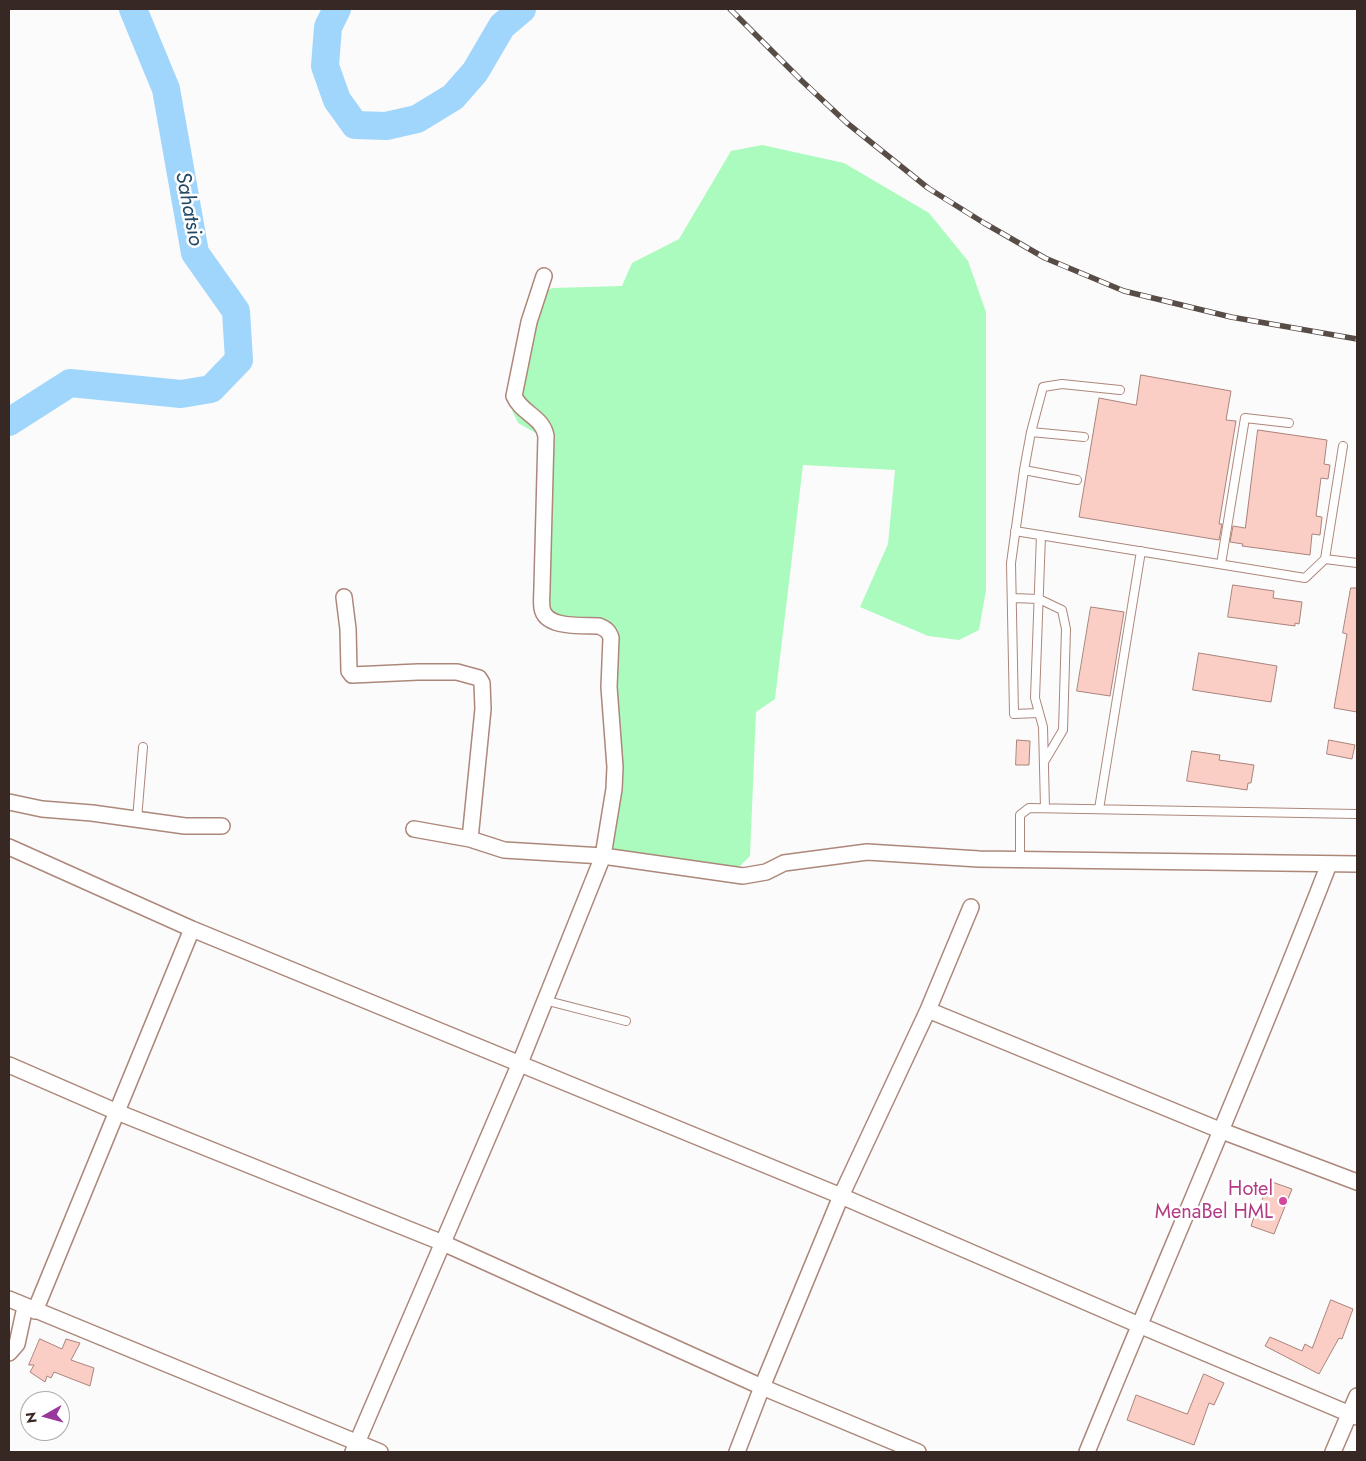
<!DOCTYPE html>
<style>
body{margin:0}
#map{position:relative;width:1366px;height:1461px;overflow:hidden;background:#fbfbfb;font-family:Jost,sans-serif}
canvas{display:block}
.frame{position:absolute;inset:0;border:10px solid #372823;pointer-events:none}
.north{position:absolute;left:20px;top:1391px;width:50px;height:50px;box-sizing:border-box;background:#fff;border:1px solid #afa9a7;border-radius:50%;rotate:263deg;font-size:14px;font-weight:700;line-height:20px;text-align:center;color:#372823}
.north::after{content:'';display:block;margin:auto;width:18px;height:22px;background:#9a379d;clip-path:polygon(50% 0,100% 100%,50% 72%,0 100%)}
</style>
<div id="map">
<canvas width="1366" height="1461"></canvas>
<div class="frame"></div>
<div class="north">N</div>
</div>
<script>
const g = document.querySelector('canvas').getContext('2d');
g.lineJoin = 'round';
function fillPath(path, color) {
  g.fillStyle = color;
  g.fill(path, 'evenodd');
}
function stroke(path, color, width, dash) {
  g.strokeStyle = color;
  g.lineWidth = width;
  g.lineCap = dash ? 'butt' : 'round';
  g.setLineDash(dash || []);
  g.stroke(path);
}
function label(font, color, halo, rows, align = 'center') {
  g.font = font + ' Jost,sans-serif';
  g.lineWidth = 5;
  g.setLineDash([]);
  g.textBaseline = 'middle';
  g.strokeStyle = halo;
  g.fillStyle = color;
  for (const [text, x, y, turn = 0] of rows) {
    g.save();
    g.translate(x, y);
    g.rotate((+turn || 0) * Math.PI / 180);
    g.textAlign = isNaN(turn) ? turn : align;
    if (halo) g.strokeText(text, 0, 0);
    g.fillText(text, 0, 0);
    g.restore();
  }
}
fillPath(new Path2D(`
 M762 145 844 163 929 213 968 261 986 312V590L979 630 959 640 928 636 860 607 888 544 895 470 803 465 775 699 756 712 750 856 738 868 726 874 602 854 613 636 548 627 538 614 543 437 518 423 512 410 542 292 553 288 622 286 632 263 679 239 731 151Z`), '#abfbbe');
stroke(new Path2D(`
 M337 9 328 27 325 66 337 100 355 125 386 126 417 119 453 97 475 72 502 26 522 9
 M9 422 70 383 181 394 211 389 239 360 236 311 195 253 166 89 133 9`), '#a0d5fc', 28);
const building = new Path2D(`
 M1141 375 1231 391 1226 420 1236 421 1219 524H1222L1219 540 1079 517 1099 398 1136 405Z
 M1258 430 1327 440 1324 464 1330 465 1328 479 1321 478 1316 516 1322 517 1320 535 1312 534 1310 555 1242 546 1243 544 1230 542 1233 526 1245 528Z
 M1233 585 1274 591 1273 598 1302 602 1299 624 1295 623V626L1228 617Z
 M1351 588H1357V712L1334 708 1347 634 1343 633Z
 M1091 607 1124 612 1110 696 1077 691Z
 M1199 653 1277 666 1271 702 1193 690Z
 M1017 740 1030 741 1029 765H1016Z
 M1329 740 1355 745 1352 759 1327 754Z
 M1192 751 1220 755 1219 760 1254 765 1251 783H1248L1247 790 1187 781Z
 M1272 1182 1292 1189 1274 1234 1251 1226 1256 1211 1257 1212 1264 1195 1266 1196Z
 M1331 1300 1353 1309 1342 1339 1339 1338 1319 1374 1265 1346 1270 1337 1302 1351 1305 1344 1312 1348Z
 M40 1339 62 1349 66 1339 80 1343 71 1360 94 1368 90 1386 54 1372 51 1378 47 1376 45 1382 30 1372 34 1365H29Z
 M1204 1374 1224 1383 1214 1405 1209 1403 1194 1445 1127 1420 1136 1395 1187 1414Z`);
fillPath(building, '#facec5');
stroke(building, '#aa837b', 1);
const lane = new Path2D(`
 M1031 432 1084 437
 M1024 470 1077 480
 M1015 531 1305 578 1325 559 1357 563
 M1041 535 1035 698 1043 727 1045 808
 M1325 559 1343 446
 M1221 564 1245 418 1289 423
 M1012 598 1039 599 1062 610 1066 629 1063 730 1044 762
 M1039 713 1014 714 1011 563 1024 470 1031 432 1043 387 1062 384 1120 390
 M1099 809 1141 551
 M137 819 143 747
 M1020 860V815L1029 808 1357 814
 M544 1000 626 1021`);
const street = new Path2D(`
 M344 597 348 629 349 671 352 675 418 672H457L479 678 482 683 483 709 470 839 504 850 603 856 743 876 766 872 784 863 867 852 979 859 1357 864
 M9 802 42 809 92 813 185 826H222
 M414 829 470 839
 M9 847 192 929 841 1196 1139 1325 1357 1417
 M928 1010 1222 1131 1357 1182
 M9 1065 117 1112 443 1243 762 1387 918 1452
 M9 1299 380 1452
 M35 1311 192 929
 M9 1353 17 1344 25 1307
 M353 1452 520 1063 603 856 614 789 615 767 609 687 611 638C609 631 606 629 599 626 583 625 545 629 542 608 541 601 542 594 542 587L546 436C543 417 521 413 514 396L529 322 544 276
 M737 1452 762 1387 841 1196 928 1010 971 907
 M1087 1452C1167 1256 1253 1061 1329 864
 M1333 1452 1357 1396`);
stroke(lane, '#ad877a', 10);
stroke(street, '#ad877a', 18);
stroke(lane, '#fff', 8);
stroke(street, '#fff', 15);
const rail = new Path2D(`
 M730 9 802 81 847 123 928 188 984 223 1045 258 1124 291 1231 317 1357 339`);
stroke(rail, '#584c47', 5.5);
stroke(rail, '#fff', 4, [11]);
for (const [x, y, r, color] of [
 [1283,1201,5,"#d1479c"]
]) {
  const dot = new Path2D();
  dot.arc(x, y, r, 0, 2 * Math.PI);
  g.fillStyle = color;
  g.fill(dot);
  stroke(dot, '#fff', 2);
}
label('20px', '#b23c85', '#fff', [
 ["Hotel",1273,1190],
 ["MenaBel HML",1273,1213]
], 'right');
label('italic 21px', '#214863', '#fff', [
 ["Sahatsio",188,209,79]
]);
</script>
